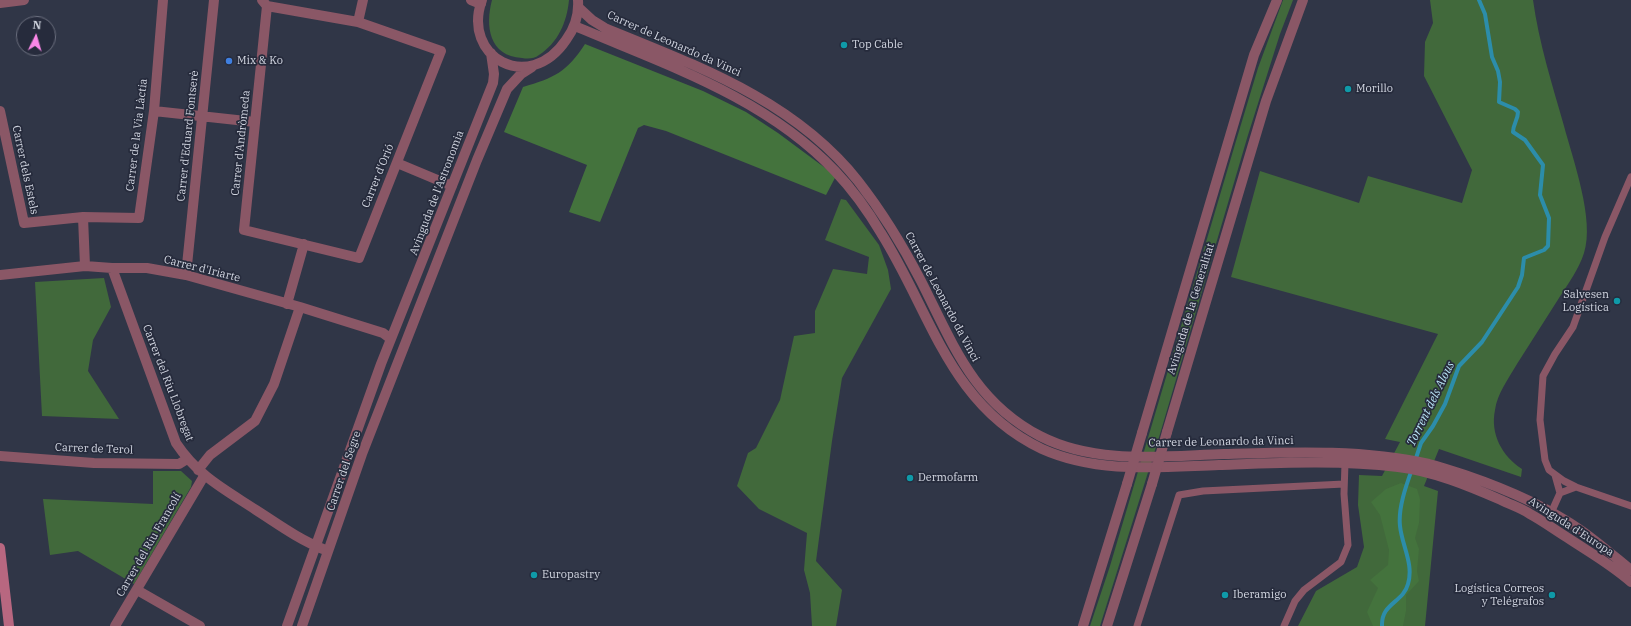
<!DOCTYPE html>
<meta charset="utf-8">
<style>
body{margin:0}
#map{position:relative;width:1631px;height:626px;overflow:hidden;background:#303647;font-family:"IBM Plex Serif",serif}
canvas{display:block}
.north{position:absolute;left:16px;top:16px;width:40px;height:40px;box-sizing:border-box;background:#262b3c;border:1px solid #6b6f7e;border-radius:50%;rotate:5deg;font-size:11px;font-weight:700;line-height:16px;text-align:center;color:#d2d6e1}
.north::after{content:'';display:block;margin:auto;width:14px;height:18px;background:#fa87e7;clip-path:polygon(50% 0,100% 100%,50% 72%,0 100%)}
</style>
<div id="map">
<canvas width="1631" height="626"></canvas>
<div class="north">N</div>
</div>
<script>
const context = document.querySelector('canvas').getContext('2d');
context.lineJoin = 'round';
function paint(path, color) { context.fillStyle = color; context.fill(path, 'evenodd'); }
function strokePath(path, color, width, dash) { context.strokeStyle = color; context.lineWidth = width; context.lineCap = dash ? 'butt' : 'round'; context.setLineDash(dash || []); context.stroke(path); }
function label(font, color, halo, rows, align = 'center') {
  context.font = font + ' "IBM Plex Serif",serif'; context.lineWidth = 3.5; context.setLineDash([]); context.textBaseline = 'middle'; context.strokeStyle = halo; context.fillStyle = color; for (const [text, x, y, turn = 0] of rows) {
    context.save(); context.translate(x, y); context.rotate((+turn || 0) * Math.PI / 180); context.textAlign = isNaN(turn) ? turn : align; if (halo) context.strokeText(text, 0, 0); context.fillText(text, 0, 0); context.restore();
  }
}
paint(new Path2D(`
 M 492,0 L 569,0 C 567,22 558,43 539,55 C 534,59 528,59 522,58 C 489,56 485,26 492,0 Z
 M 1283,0 L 1293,0 L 1280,34 L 1248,135 L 1160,434 L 1100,626 L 1090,626 L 1110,566 L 1236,141 L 1258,68 Z
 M 1430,0 L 1533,0 C 1539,43 1552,84 1564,126 C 1573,160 1595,220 1584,253 C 1579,269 1568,284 1559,298 C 1545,320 1531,342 1517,364 C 1509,378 1497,394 1495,410 C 1490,434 1502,456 1522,469 L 1521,477 L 1439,449 L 1424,486 L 1438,491 L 1425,626 L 1298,626 L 1316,591 L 1357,567 L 1364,547 L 1358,505 L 1359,475 L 1382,476 L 1400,442 L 1385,439 L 1438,334 L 1231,277 L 1260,171 L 1359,203 L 1368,176 L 1462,203 L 1472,170 L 1424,76 L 1425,42 L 1433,23 Z
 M 841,199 L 846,200 L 879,245 L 888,270 L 891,289 L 842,378 L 832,441 L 816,561 L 842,590 L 836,626 L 812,626 L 810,593 L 804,570 L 807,533 L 759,509 L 737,486 L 748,453 L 756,448 L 780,400 L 794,336 L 815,333 L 815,311 L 833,269 L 867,274 L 869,257 L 825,240 Z
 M 104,278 L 111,307 L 93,340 L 88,371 L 119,419 L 42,416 L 35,282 Z
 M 153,471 L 181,471 L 192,481 L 191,487 L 134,584 L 78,551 L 50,555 L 43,499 L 153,504 Z`), '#41693b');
paint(new Path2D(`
 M 585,44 L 703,91 L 746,112 L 778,133 L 836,176 L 826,195 L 666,131 L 644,125 L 638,128 L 600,222 L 569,212 L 587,165 L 504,132 L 523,87 C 554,78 567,72 585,44 Z
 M 1401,483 L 1417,489 L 1420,499 L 1419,523 L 1415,538 L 1419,549 L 1417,571 L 1419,581 L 1406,595 L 1406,611 L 1403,626 L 1373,626 L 1367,612 L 1378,588 L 1370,580 L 1388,565 L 1389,550 L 1380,515 L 1371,502 L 1386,489 Z`), '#44733d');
strokePath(new Path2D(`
 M 1415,461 L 1421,443 L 1433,426 L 1445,404 L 1459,366 L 1482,342 L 1518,287 L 1522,275 L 1524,258 L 1544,250 L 1548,246 L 1549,218 L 1540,195 L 1543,165 L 1525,140 L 1513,132 C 1513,124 1518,120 1518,112 L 1515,109 L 1499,102 L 1500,82 L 1498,71 L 1492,57 L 1485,14 L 1479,0
 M 1382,626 C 1381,603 1403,603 1408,584 C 1414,564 1402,546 1400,526 C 1398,508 1406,486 1412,469`), '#2c8daa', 4);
strokePath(new Path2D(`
 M 1631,177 L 1605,237 L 1573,327 L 1555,354 L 1543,376 L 1540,420 L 1545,460 L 1549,470 L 1564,481 L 1576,487 L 1631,506
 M 1555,475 L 1560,493
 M 1551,513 L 1560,493 L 1576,487
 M 1137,626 L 1179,495 L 1203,491 L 1344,484
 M 1284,626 L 1295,601 L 1304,590 L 1341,562 L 1348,545 L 1344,494 L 1345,463`), '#8a5766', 7);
strokePath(new Path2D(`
 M 262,0 L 267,6 L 244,230 L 359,258 L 441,51 L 358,22 L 267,6
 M 471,0 L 481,4
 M 482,0 C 461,57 529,95 566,40 C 575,28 579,15 578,0
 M 0,3 L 24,0
 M 579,8 L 592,20 L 605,28 C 697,66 794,100 858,181 C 883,213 903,246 921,281 C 953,344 973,401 1040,436 C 1096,465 1163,456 1224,454 C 1292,452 1362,449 1429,464 C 1441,467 1453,471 1465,475 C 1506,489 1546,506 1582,531 C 1599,543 1615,557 1631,570
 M 358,22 L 363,0
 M 575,26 C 666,65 765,97 835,171 C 853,190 868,211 881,233 C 931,312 949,405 1042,449 C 1098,474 1159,467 1219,465 C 1278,463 1339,460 1398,467 C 1433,471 1469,486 1501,500 C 1511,505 1521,508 1530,514 C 1543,521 1555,530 1568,538 C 1589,552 1612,565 1631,582
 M 0,111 L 24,223 L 83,217 L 139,218 L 154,111 L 163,0
 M 154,111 L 255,122
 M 397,163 L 452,186
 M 83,217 L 85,266
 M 112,268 L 176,443 C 198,476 224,489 256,510 C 278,524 298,539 323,549
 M 0,275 L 85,266 L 112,268 L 147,268 L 186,275 L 300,307 L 383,333 L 391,339
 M 186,275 L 214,0
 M 287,304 L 304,244
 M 0,456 L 94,463 L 179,464 L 187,459
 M 198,470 L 210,455 L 255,421 L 274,384 L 300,307
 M 137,590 L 200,626
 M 115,626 L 204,476
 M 287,626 L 381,364 L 493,83 L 494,74 L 491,53
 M 302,626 L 362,454 L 477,160 L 507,89 L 521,74 L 532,67`), '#8a5766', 10);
strokePath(new Path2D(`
 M 1167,432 L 1266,101 L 1303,0
 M 1142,433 L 1254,55 L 1277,0
 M 1083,626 L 1127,484
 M 1107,626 L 1152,484`), '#8a5766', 10);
strokePath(new Path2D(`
 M 0,548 L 9,626`), '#b86780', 10);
strokePath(new Path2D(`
 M 1127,484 L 1142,433
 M 1152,484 L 1167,432`), '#8a5766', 10);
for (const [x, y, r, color] of [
 [844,45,4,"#0f9aa8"],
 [229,61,4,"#3f7fe0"],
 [1348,89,4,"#0f9aa8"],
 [1617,301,4,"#0f9aa8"],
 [910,478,4,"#0f9aa8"],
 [534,575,4,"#0f9aa8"],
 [1225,595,4,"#0f9aa8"],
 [1552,595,4,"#0f9aa8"]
]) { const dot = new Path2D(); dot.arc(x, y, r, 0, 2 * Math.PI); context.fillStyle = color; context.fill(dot); strokePath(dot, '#262b3c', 1.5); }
label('11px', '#d2d6e1', '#262b3c', [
 ["Carrer de Leonardo da Vinci",674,44,24],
 ["Carrer de la Via Làctia",137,135,-83],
 ["Carrer d'Eduard Fontserè",188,136,-84],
 ["Carrer d'Andròmeda",241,143,-84],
 ["Carrer dels Estels",25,170,78],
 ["Carrer d'Orió",378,176,-68],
 ["Avinguda de l'Astronomia",437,193,-69],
 ["Carrer d'Iriarte",202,269,14],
 ["Carrer de Leonardo da Vinci",942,297,62],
 ["Avinguda de la Generalitat",1191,309,-73],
 ["Carrer del Riu Llobregat",168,383,69],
 ["Carrer de Leonardo da Vinci",1221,442,-1],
 ["Carrer de Terol",94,449,2],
 ["Carrer del Segre",344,471,-71],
 ["Avinguda d'Europa",1571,527,33],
 ["Carrer del Riu Francolí",149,545,-60]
]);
label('11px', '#d2d6e1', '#262b3c', [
 ["Top Cable",852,45],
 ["Mix & Ko",237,61],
 ["Morillo",1356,89],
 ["Salvesen",1609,295,"right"],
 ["Logística",1609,308,"right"],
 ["Dermofarm",918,478],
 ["Europastry",542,575],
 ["Logística Correos",1544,589,"right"],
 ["y Telégrafos",1544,602,"right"],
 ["Iberamigo",1233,595]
], 'left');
label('italic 12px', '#b9e5f6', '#262b3c', [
 ["Torrent dels Alous",1431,404,-64]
]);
</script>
